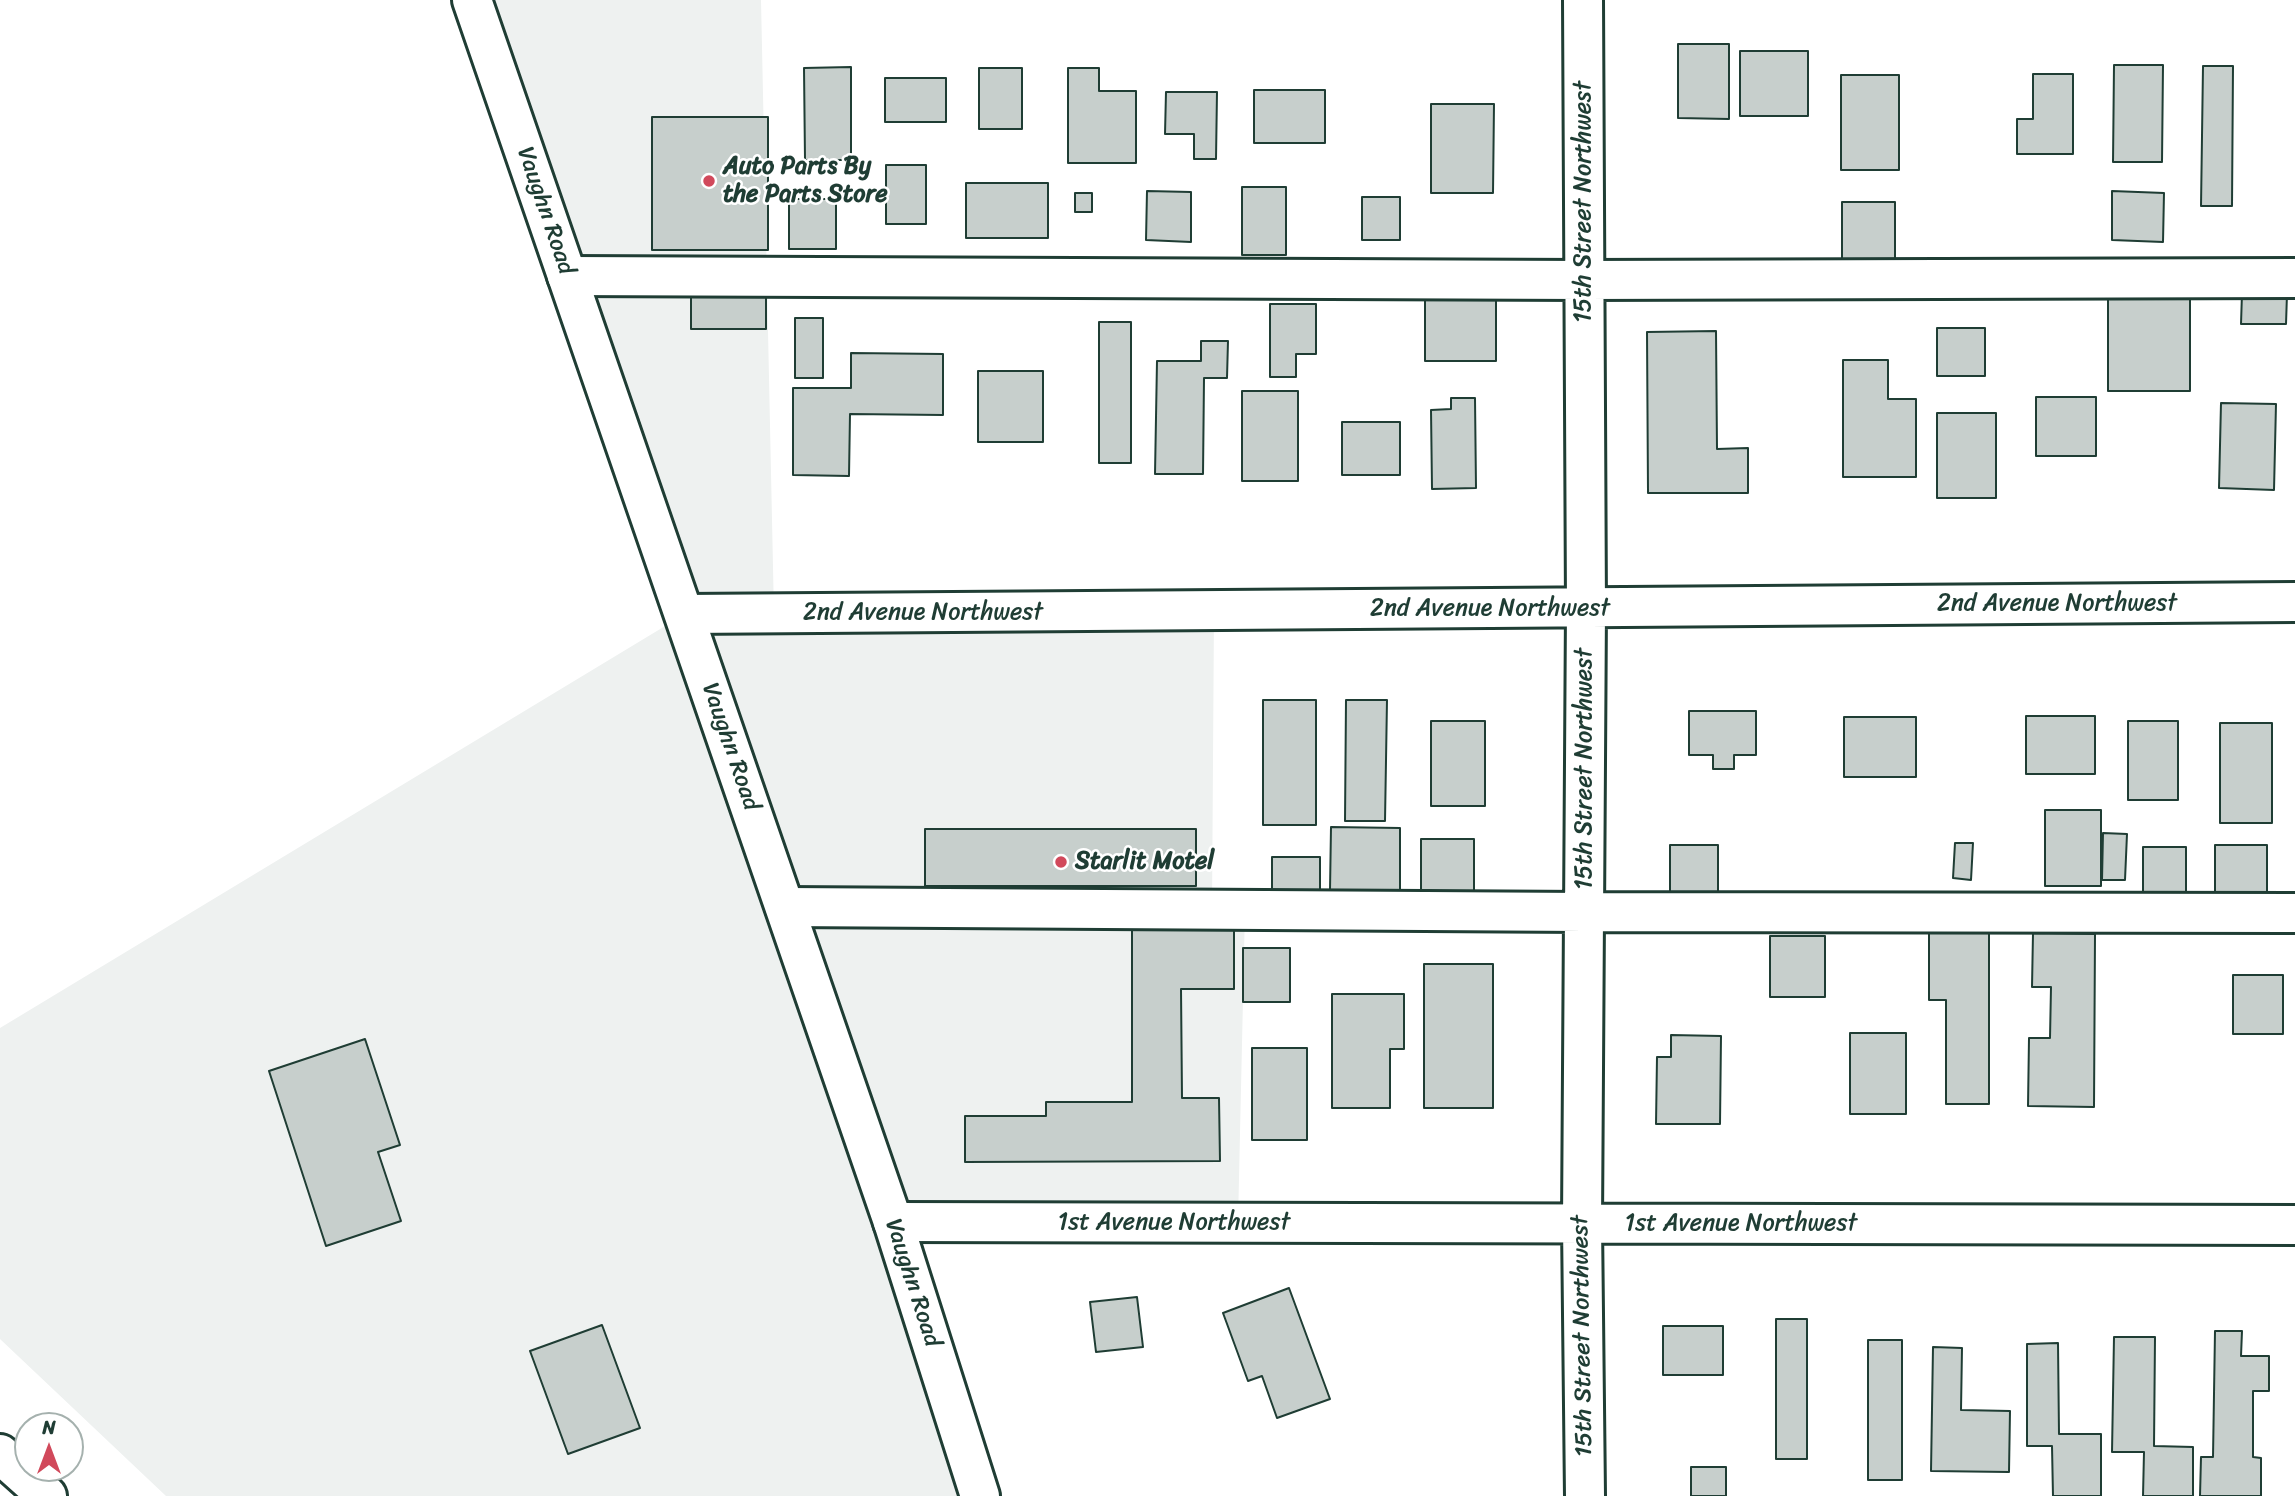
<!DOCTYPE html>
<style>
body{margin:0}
#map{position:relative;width:2295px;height:1496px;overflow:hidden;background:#fff;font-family:Sriracha,sans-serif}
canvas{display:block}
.north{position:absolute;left:14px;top:1412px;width:70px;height:70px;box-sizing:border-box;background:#fff;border:2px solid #a5b1ae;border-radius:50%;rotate:0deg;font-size:19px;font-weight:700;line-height:28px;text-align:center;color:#1f3d34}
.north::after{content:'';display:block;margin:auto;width:24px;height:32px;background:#d1495b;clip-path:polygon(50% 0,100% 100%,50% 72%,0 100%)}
</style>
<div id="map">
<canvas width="2295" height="1496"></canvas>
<div class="north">N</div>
</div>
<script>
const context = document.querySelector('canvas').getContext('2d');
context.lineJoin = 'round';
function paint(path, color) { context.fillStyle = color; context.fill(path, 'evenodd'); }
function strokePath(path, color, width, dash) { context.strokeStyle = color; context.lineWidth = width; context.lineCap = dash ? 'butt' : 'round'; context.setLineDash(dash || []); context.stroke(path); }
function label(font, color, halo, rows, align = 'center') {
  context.font = font + ' Sriracha,sans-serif'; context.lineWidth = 5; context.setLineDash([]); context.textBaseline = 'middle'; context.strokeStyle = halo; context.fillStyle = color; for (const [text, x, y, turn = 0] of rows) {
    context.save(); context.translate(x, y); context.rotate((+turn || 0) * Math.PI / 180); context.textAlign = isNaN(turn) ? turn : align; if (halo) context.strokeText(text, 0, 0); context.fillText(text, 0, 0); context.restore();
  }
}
paint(new Path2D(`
 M 472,0 L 761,0 L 774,614 L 1214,611 L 1212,909 L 1245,909 L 1238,1223 L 893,1222 L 993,1496 L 166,1496 L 0,1339 L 0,1028 L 685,614 Z`), '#eef1f0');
const building = new Path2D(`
 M 1678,44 L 1729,44 L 1729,119 L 1678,118 Z
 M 1740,51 L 1808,51 L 1808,116 L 1740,116 Z
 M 2114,65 L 2163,65 L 2162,162 L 2113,162 Z
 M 2203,66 L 2233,66 L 2232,206 L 2201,206 Z
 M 851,67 L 851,160 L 805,160 L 804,68 Z
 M 979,68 L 1022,68 L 1022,129 L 979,129 Z
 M 1068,68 L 1099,68 L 1099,91 L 1136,91 L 1136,163 L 1068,163 Z
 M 2033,74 L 2073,74 L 2073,154 L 2017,154 L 2017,119 L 2033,119 Z
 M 1841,75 L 1899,75 L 1899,170 L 1841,170 Z
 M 885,78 L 946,78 L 946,122 L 885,122 Z
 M 1254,90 L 1325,90 L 1325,143 L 1254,143 Z
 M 1166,92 L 1217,92 L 1216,159 L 1194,159 L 1194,134 L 1165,134 Z
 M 1431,104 L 1494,104 L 1493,193 L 1431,193 Z
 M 652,117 L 768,117 L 768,250 L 652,250 Z
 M 886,165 L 926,165 L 926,224 L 886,224 Z
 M 966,183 L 1048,183 L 1048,238 L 966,238 Z
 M 1242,187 L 1286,187 L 1286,255 L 1242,255 Z
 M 1147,191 L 1191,192 L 1191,242 L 1146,240 Z
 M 2112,191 L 2164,193 L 2163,242 L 2112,240 Z
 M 1075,193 L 1092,193 L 1092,212 L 1075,212 Z
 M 1362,197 L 1400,197 L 1400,240 L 1362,240 Z
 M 789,199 L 836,199 L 836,249 L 789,249 Z
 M 1842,202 L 1895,202 L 1895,261 L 1842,261 Z
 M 691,291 L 766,291 L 766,329 L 691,329 Z
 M 2242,293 L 2287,294 L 2286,324 L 2241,324 Z
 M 1425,299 L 1496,299 L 1496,361 L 1425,361 Z
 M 2108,299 L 2190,299 L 2190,391 L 2108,391 Z
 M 1270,304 L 1316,304 L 1316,354 L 1296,354 L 1296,377 L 1270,377 Z
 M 795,318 L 823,318 L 823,378 L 795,378 Z
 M 1099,322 L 1131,322 L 1131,463 L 1099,463 Z
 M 1937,328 L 1985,328 L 1985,376 L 1937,376 Z
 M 1716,331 L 1717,449 L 1748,448 L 1748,493 L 1648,493 L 1647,332 Z
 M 1201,341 L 1228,341 L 1227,378 L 1204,378 L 1203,474 L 1155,474 L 1157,361 L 1201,361 Z
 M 851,353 L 943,354 L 943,415 L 850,414 L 849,476 L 793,475 L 793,388 L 851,388 Z
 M 1843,360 L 1888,360 L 1888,399 L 1916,399 L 1916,477 L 1843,477 Z
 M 978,371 L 1043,371 L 1043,442 L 978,442 Z
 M 1242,391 L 1298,391 L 1298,481 L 1242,481 Z
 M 2036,397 L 2096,397 L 2096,456 L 2036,456 Z
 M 1451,398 L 1475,398 L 1476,488 L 1432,489 L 1431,410 L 1451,409 Z
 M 2221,403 L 2276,404 L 2274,490 L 2219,488 Z
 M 1937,413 L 1996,413 L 1996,498 L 1937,498 Z
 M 1342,422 L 1400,422 L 1400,475 L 1342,475 Z
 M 1263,700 L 1316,700 L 1316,825 L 1263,825 Z
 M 1346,700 L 1387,700 L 1385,821 L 1345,821 Z
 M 1689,711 L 1756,711 L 1756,755 L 1734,755 L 1734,769 L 1713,769 L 1713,755 L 1689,755 Z
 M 2026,716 L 2095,716 L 2095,774 L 2026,774 Z
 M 1844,717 L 1916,717 L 1916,777 L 1844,777 Z
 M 1431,721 L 1485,721 L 1485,806 L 1431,806 Z
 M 2128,721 L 2178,721 L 2178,800 L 2128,800 Z
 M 2220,723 L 2272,723 L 2272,823 L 2220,823 Z
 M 2045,810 L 2101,810 L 2101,886 L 2045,886 Z
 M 1331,827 L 1400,828 L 1400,890 L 1330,890 Z
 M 925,829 L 1196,829 L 1196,886 L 925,886 Z
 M 2103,833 L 2127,834 L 2125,880 L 2102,880 Z
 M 1421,839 L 1474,839 L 1474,893 L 1421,893 Z
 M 1955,843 L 1973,843 L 1971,880 L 1953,878 Z
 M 1670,845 L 1718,845 L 1718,894 L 1670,894 Z
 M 2215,845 L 2267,845 L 2267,897 L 2215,897 Z
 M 2143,847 L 2186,847 L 2186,893 L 2143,893 Z
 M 1272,857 L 1320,857 L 1320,893 L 1272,893 Z
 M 1132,929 L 1234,929 L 1234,989 L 1181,989 L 1182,1098 L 1219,1098 L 1220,1161 L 965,1162 L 965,1116 L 1046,1116 L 1046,1102 L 1132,1102 Z
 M 1929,932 L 1989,932 L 1989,1104 L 1946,1104 L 1946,1000 L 1929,1000 Z
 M 2033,933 L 2095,934 L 2094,1107 L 2028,1106 L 2029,1038 L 2050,1038 L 2051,987 L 2032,987 Z
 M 1770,936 L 1825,936 L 1825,997 L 1770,997 Z
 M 1243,948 L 1290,948 L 1290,1002 L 1243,1002 Z
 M 1424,964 L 1493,964 L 1493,1108 L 1424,1108 Z
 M 2233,975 L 2283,975 L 2283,1034 L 2233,1034 Z
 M 1332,994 L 1404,994 L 1404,1049 L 1390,1049 L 1390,1108 L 1332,1108 Z
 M 1850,1033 L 1906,1033 L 1906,1114 L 1850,1114 Z
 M 1671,1035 L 1721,1036 L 1720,1124 L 1656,1124 L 1657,1057 L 1671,1057 Z
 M 365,1039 L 400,1145 L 378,1152 L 401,1221 L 326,1246 L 269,1071 Z
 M 1252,1048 L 1307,1048 L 1307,1140 L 1252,1140 Z
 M 1289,1288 L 1330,1399 L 1277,1418 L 1262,1376 L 1248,1381 L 1223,1313 Z
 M 1137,1297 L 1143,1347 L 1096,1352 L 1090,1302 Z
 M 1776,1319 L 1807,1319 L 1807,1459 L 1776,1459 Z
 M 602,1325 L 640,1428 L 568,1454 L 530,1351 Z
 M 1663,1326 L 1723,1326 L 1723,1375 L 1663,1375 Z
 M 2215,1331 L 2242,1331 L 2241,1356 L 2269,1356 L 2269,1391 L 2253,1391 L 2253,1457 L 2261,1458 L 2261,1496 L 2200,1496 L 2201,1457 L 2213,1457 Z
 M 2114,1337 L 2155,1337 L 2154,1446 L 2193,1447 L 2193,1496 L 2143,1496 L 2144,1452 L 2112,1452 Z
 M 1868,1340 L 1902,1340 L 1902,1480 L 1868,1480 Z
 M 2058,1343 L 2059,1434 L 2101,1434 L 2101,1496 L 2053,1496 L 2052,1446 L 2027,1446 L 2027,1344 Z
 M 1933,1347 L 1962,1348 L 1961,1410 L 2010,1411 L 2009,1472 L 1931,1471 Z
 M 1691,1467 L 1726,1467 L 1726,1496 L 1691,1496 Z`);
paint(building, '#c7cfcc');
strokePath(building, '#1f3d34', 2);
const minor = new Path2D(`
 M 1583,0 L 1586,608 L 1582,1223 L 1585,1496
 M 567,276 L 1584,280 L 2295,278
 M 685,614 L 2295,602
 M 785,907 L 1584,912 L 2295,913
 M 893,1222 L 2295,1225
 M 0,1454 L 47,1496`);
const major = new Path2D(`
 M 472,0 L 893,1222 L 980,1496`);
strokePath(minor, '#1f3d34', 44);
strokePath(major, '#1f3d34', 44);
strokePath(minor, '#fff', 38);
strokePath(major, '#fff', 38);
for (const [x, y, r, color] of [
 [709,181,7,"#d1495b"],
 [1061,862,7,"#d1495b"]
]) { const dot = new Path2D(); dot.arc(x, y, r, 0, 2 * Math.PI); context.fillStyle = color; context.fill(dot); strokePath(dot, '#fff', 2.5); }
label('bold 24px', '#1f3d34', '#fff', [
 ["Auto Parts By",723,167],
 ["the Parts Store",723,195],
 ["Starlit Motel",1075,862]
], 'left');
label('24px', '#1f3d34', '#fff', [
 ["15th Street Northwest",1584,202,-90],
 ["Vaughn Road",545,211,71],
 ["2nd Avenue Northwest",2057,604],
 ["2nd Avenue Northwest",1490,609],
 ["2nd Avenue Northwest",923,613],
 ["Vaughn Road",730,747,71],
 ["15th Street Northwest",1585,769,-90],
 ["1st Avenue Northwest",1174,1223],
 ["1st Avenue Northwest",1741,1224],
 ["Vaughn Road",912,1283,72],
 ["15th Street Northwest",1583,1336,-91]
]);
</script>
